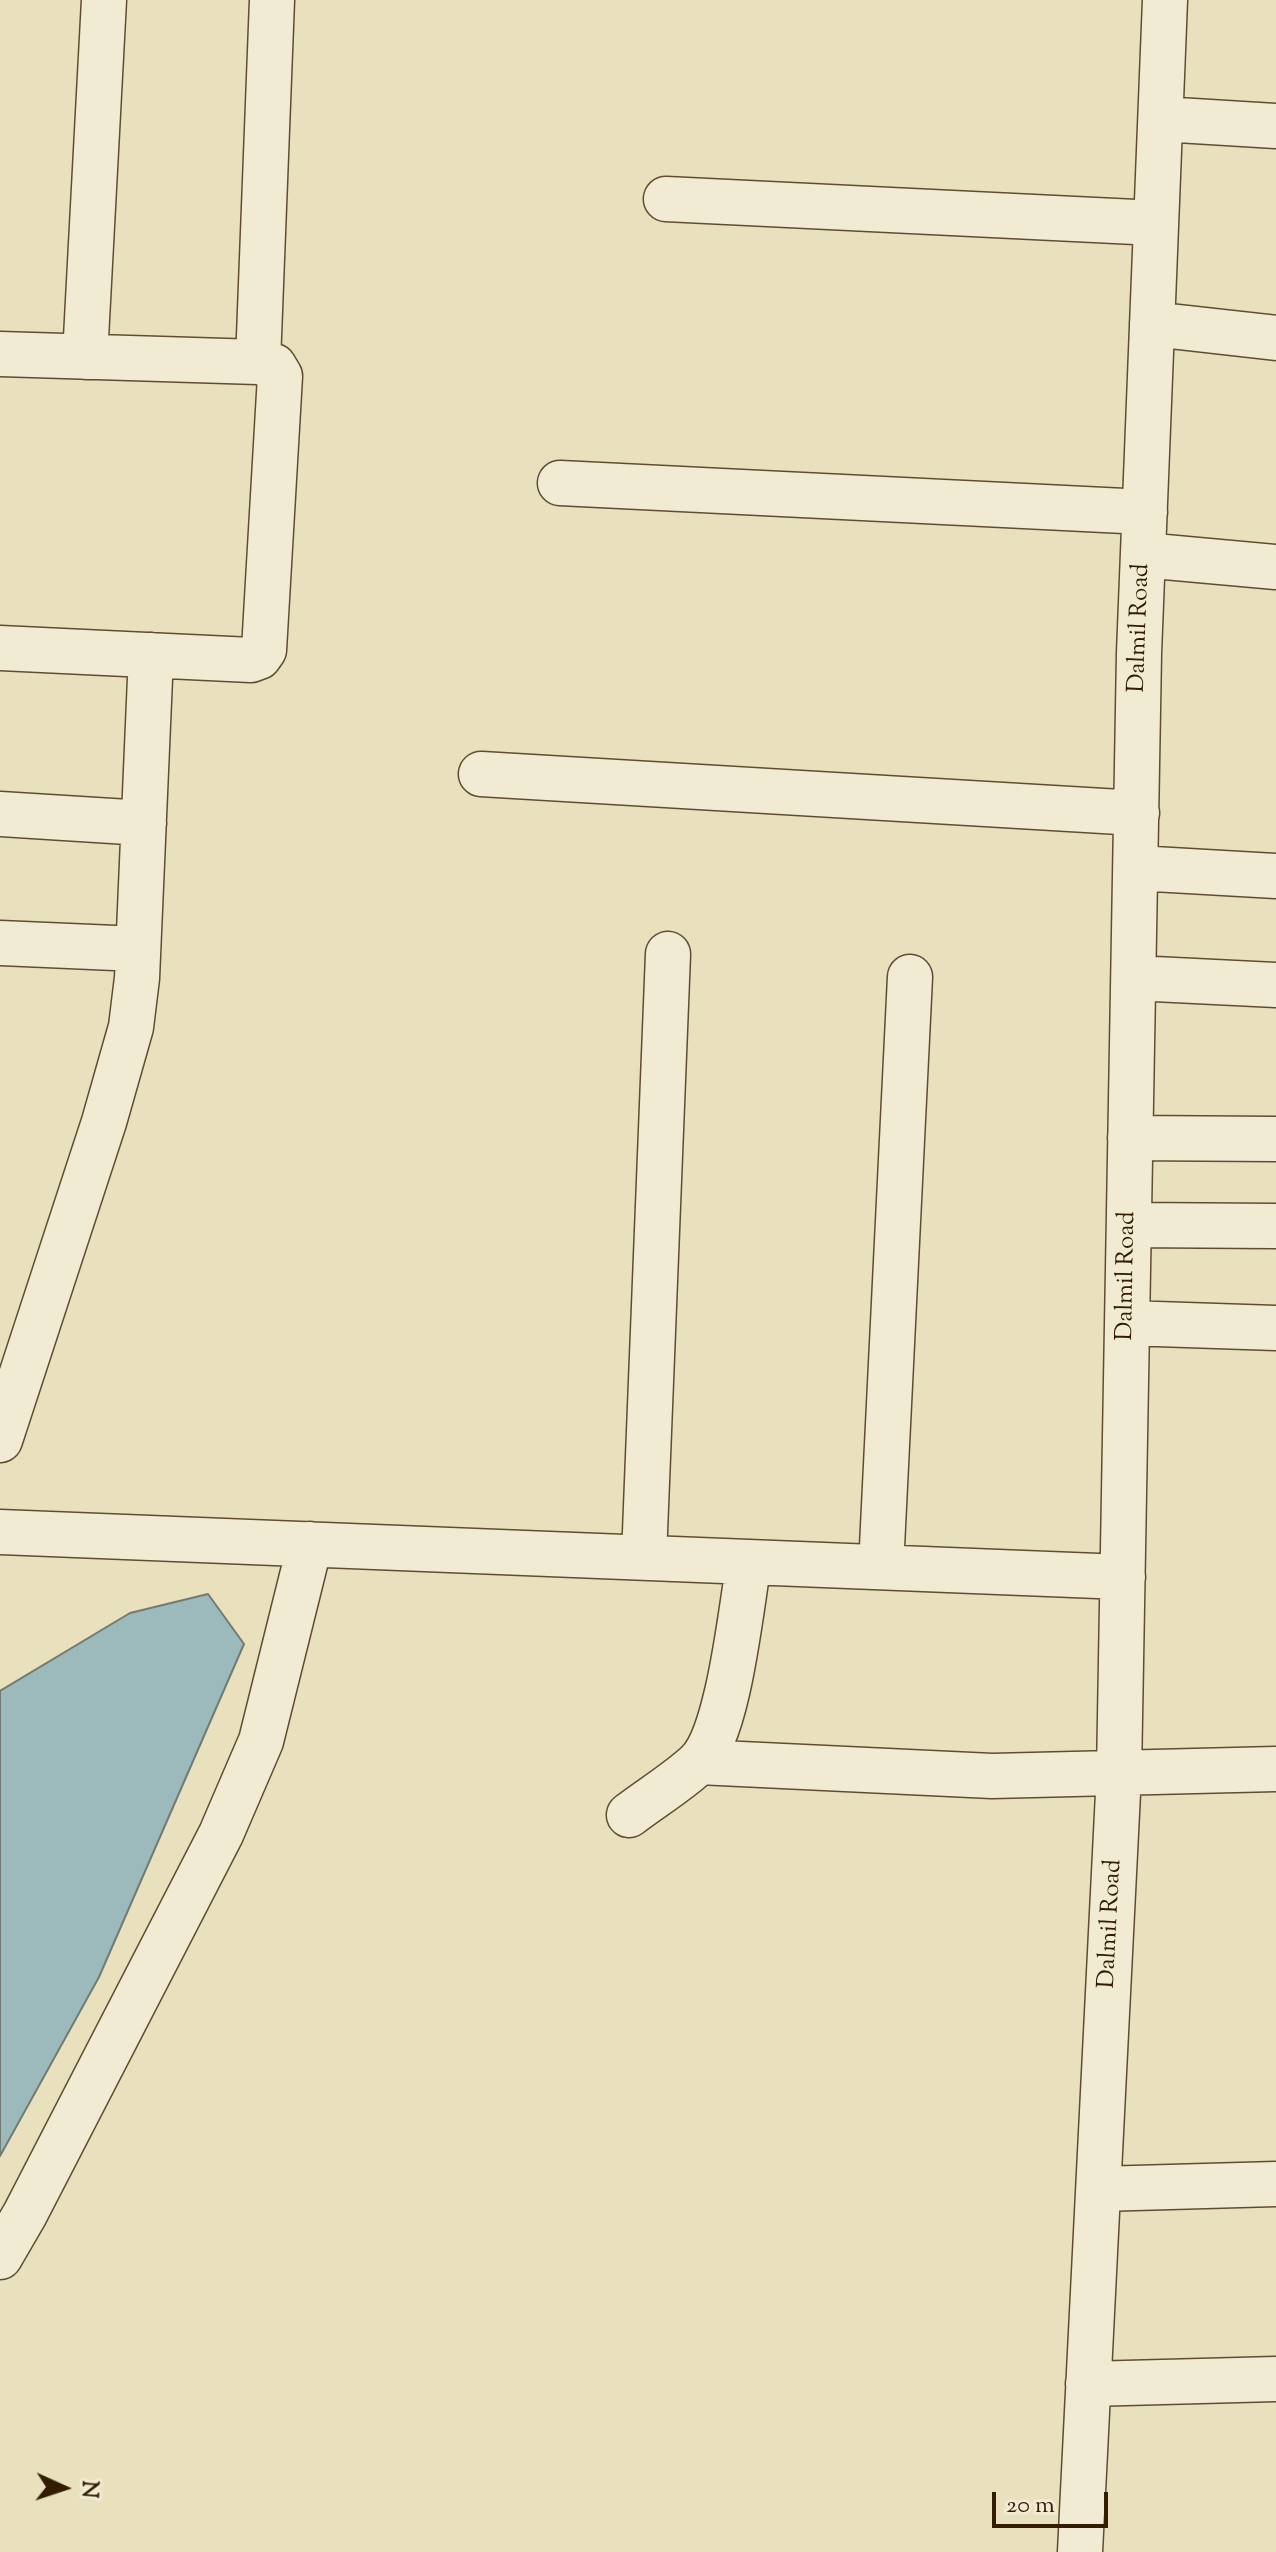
<!DOCTYPE html>
<style>
body{margin:0}
#map{position:relative;width:1276px;height:2552px;overflow:hidden;background:#e9e0bd;font-family:"Sorts Mill Goudy",serif}
canvas{display:block}
.north{position:absolute;left:24px;top:2448px;width:80px;height:80px;-webkit-text-stroke:6px #f1ebd4;paint-order:stroke;rotate:93deg;font-size:22px;font-weight:700;line-height:32px;text-align:center;color:#321c02}
.north::after{content:'';display:block;margin:auto;width:28px;height:36px;background:#321c02;clip-path:polygon(50% 0,100% 100%,50% 72%,0 100%)}
.scale{position:absolute;left:992px;top:2492px;width:116px;height:36px;box-sizing:border-box;border:4px solid #321c02;border-top:0;padding-left:10px;font-size:24px;line-height:28px;white-space:nowrap;color:#321c02;-webkit-text-stroke:6px #f1ebd4;paint-order:stroke}
</style>
<div id="map">
<canvas width="1276" height="2552"></canvas>
<div class="north">N</div>
<div class="scale">20 m</div>
</div>
<script>
const context = document.querySelector('canvas').getContext('2d');
context.lineJoin = 'round';
function paint(path, color) { context.fillStyle = color; context.fill(path, 'evenodd'); }
function strokePath(path, color, width, dash) { context.strokeStyle = color; context.lineWidth = width; context.lineCap = dash ? 'butt' : 'round'; context.setLineDash(dash || []); context.stroke(path); }
function label(font, color, halo, rows, align = 'center') {
  context.font = font + ' "Sorts Mill Goudy",serif'; context.lineWidth = 6; context.setLineDash([]); context.textBaseline = 'middle'; context.strokeStyle = halo; context.fillStyle = color; for (const [text, x, y, turn = 0] of rows) {
    context.save(); context.translate(x, y); context.rotate((+turn || 0) * Math.PI / 180); context.textAlign = isNaN(turn) ? turn : align; if (halo) context.strokeText(text, 0, 0); context.fillText(text, 0, 0); context.restore();
  }
}
const water = new Path2D(`
 M 208,1594 L 244,1644 L 99,1977 L 0,2156 L 0,1691 L 130,1613 Z`);
paint(water, '#9cbabc');
strokePath(water, '#727b72', 2);
const minor = new Path2D(`
 M 1161,119 L 1276,126
 M 666,199 L 1156,223
 M 1152,324 L 1276,338
 M 0,354 L 258,362 L 274,366 L 280,376 L 264,650 L 259,657 L 251,660 L 0,648
 M 85,357 L 104,0
 M 258,362 L 272,0
 M 560,483 L 1145,512
 M 1143,555 L 1276,567
 M 481,774 L 1137,813
 M 0,814 L 144,823
 M 1136,868 L 1276,876
 M 0,943 L 138,949
 M 1134,978 L 1276,985
 M 1130,1138 L 1276,1139
 M 1129,1225 L 1276,1226
 M 1127,1323 L 1276,1328
 M 0,1440 L 104,1122 L 131,1027 L 137,978 L 151,655
 M 0,1532 L 1123,1577
 M 644,1557 L 668,954
 M 881,1567 L 910,977
 M 699,1762 L 992,1776 L 1276,1769
 M 629,1815 C 651,1798 678,1782 698,1763 C 729,1733 741,1607 749,1562
 M 1099,2189 L 1276,2184
 M 0,2257 L 25,2214 L 221,1834 L 261,1741 L 310,1544
 M 1088,2384 L 1276,2379
 M 1080,2552 L 1119,1773 L 1139,653 L 1165,0`);
strokePath(minor, '#604d31', 47);
strokePath(minor, '#f1ebd4', 44);
label('24px', '#321c02', '#f1ebd4', [
 ["Dalmil Road",1141,628,-88],
 ["Dalmil Road",1128,1276,-89],
 ["Dalmil Road",1112,1924,-87]
]);
</script>
